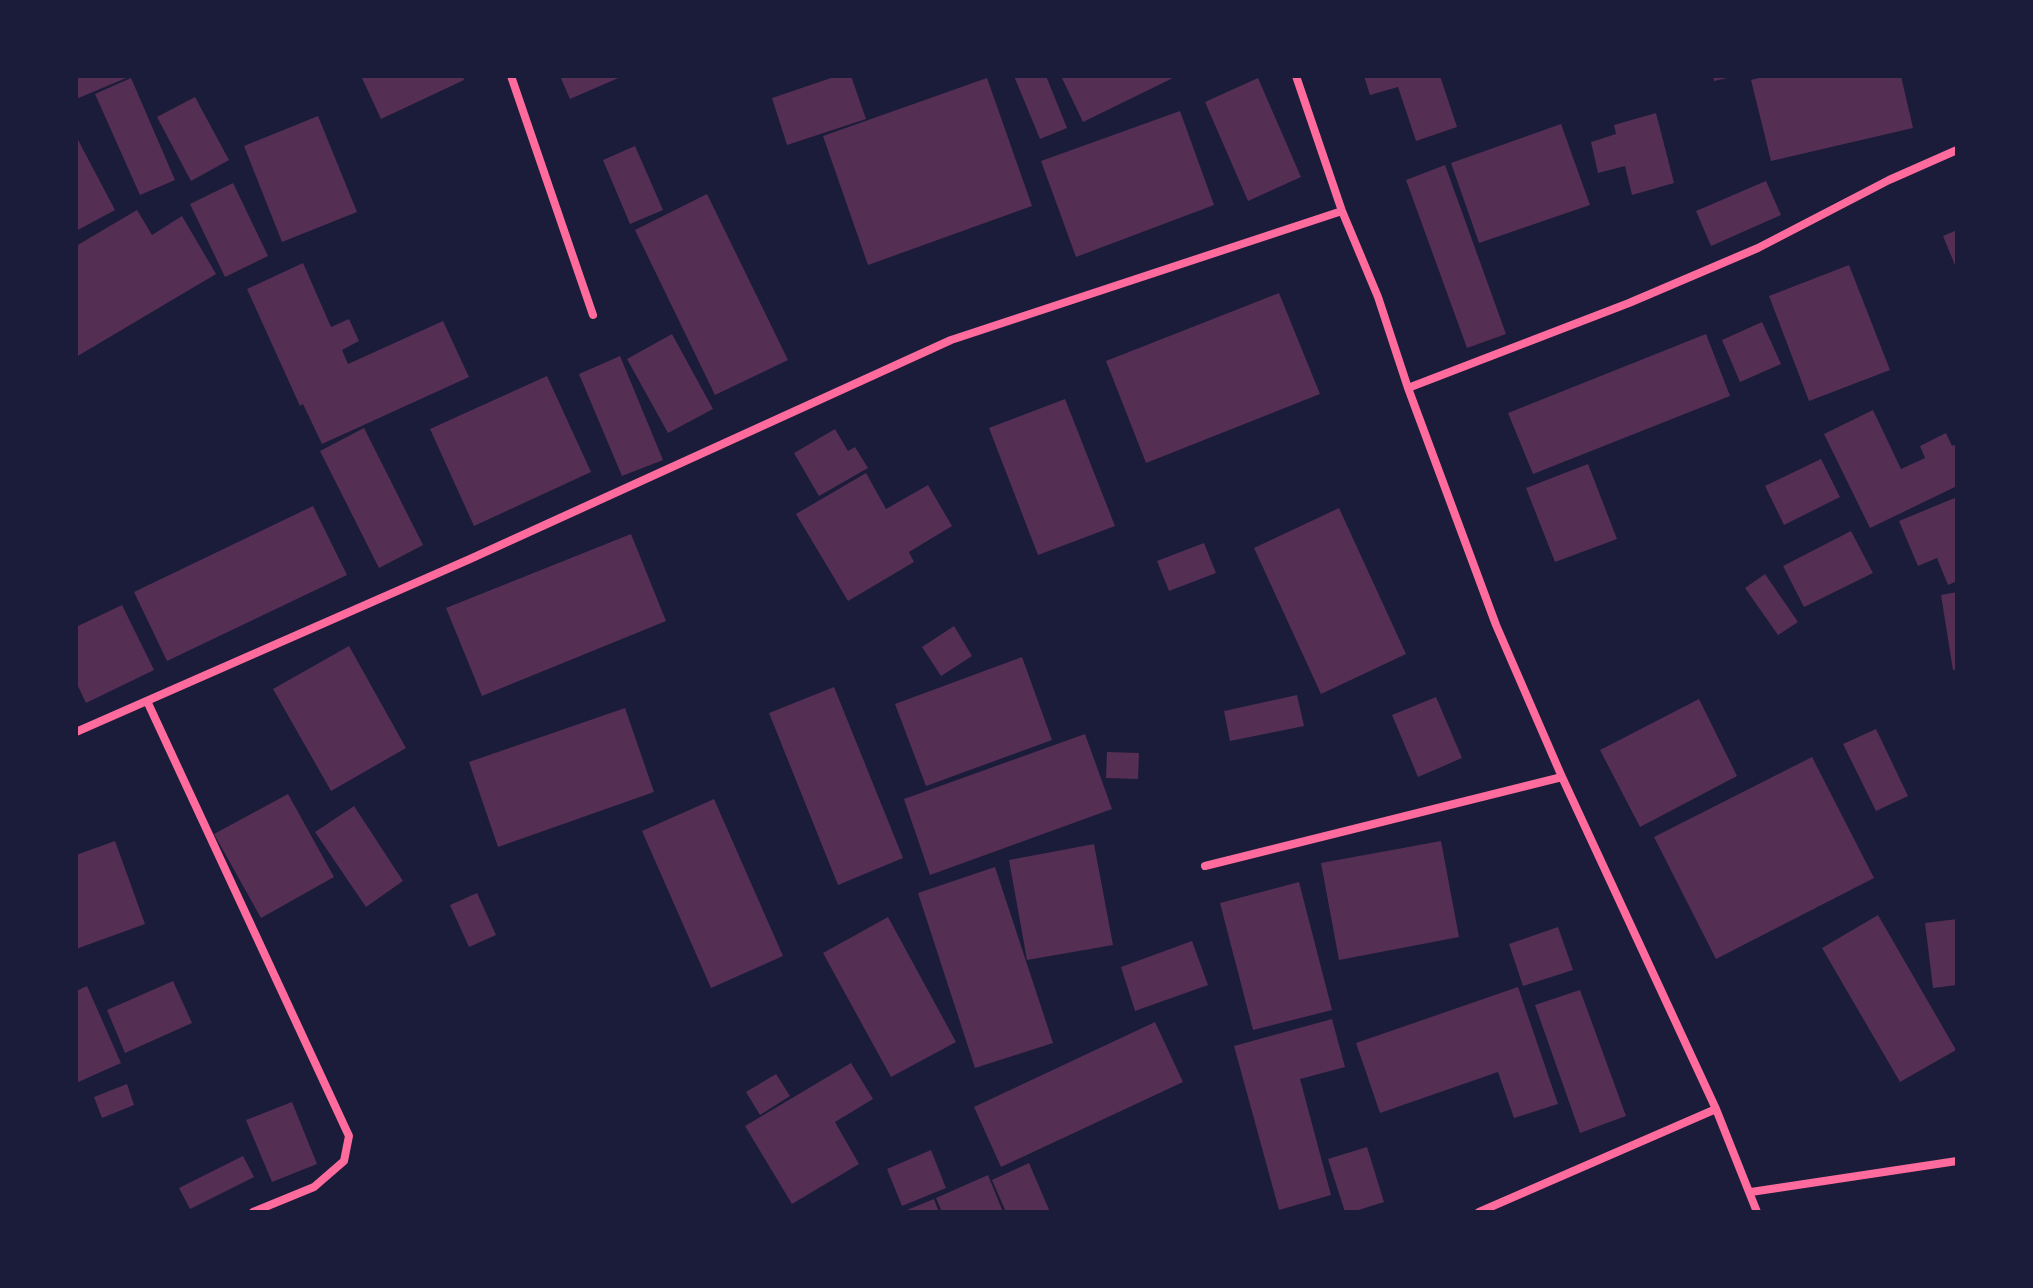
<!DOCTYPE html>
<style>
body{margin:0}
#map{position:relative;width:2033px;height:1288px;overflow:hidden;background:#1b1b3a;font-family:Manrope,sans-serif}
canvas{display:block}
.frame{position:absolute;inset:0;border:78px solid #1b1b3a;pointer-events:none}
</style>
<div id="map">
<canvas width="2033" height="1288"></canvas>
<div class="frame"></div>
</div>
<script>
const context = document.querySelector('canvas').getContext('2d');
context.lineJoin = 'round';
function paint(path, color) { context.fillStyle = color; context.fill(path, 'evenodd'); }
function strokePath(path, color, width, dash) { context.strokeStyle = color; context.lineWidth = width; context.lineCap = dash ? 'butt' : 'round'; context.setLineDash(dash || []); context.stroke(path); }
paint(new Path2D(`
 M 76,76 L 131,76 L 76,99 Z
 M 361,76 L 463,76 L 464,80 L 381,119 Z
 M 560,76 L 623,76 L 570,99 Z
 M 837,76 L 851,76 L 866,119 L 787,145 L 772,98 Z
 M 1014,76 L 1046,76 L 1067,128 L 1040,139 Z
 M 1061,76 L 1177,76 L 1083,122 Z
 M 1364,76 L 1440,76 L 1457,127 L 1416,141 L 1398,87 L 1370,95 Z
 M 1713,76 L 1732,76 L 1732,77 L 1714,81 Z
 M 1767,76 L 1901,76 L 1913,128 L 1771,161 L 1751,80 Z
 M 131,78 L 175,180 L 140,195 L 95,94 Z
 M 987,78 L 1032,206 L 868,265 L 823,136 Z
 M 1258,78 L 1301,177 L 1248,201 L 1205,102 Z
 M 195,97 L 229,160 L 191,181 L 157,117 Z
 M 1180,111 L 1214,205 L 1076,257 L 1041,161 Z
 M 1656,113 L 1674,183 L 1632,195 L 1625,166 L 1598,173 L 1591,142 L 1616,134 L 1614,125 Z
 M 318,116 L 357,212 L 282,242 L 244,146 Z
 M 1561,124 L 1590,205 L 1479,243 L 1451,163 Z
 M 76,136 L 115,210 L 76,231 Z
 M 635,146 L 663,210 L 630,224 L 603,160 Z
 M 1445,165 L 1506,334 L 1467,348 L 1406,180 Z
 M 1766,181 L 1781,215 L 1711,246 L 1696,211 Z
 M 233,183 L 268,256 L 225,277 L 190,204 Z
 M 707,194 L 788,360 L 715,395 L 635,230 Z
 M 137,210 L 152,235 L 182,216 L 216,274 L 76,357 L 76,246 Z
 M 1957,230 L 1957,270 L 1943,236 Z
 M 303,263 L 331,327 L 349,319 L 359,341 L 342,350 L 348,364 L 443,321 L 469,377 L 322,444 L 303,404 L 300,406 L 247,289 Z
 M 1849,265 L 1890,370 L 1809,401 L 1769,296 Z
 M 1279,293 L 1320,394 L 1146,463 L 1106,361 Z
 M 1762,322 L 1781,364 L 1740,382 L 1722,340 Z
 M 672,334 L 713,409 L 668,433 L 627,359 Z
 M 1706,334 L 1730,396 L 1533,474 L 1508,413 Z
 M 620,356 L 663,460 L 622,476 L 579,374 Z
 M 547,376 L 591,472 L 474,526 L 430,429 Z
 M 1065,399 L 1115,526 L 1038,555 L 989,428 Z
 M 1873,410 L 1901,469 L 1925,458 L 1920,446 L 1946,433 L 1952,446 L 1957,444 L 1957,486 L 1870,528 L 1824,434 Z
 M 364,428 L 423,545 L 379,568 L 320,451 Z
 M 835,429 L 848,451 L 855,447 L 868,468 L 819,496 L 794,453 Z
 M 1821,459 L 1840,497 L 1784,525 L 1765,486 Z
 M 1588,464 L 1617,539 L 1555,562 L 1526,488 Z
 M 866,473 L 886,509 L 928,485 L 952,526 L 909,552 L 914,562 L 848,601 L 796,514 Z
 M 1957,497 L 1957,581 L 1948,585 L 1937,558 L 1918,566 L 1899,521 Z
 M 313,506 L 347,575 L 167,661 L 134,592 Z
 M 1339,508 L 1406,654 L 1321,694 L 1254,548 Z
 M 1851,531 L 1873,573 L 1804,607 L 1783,566 Z
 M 631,534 L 666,621 L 482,696 L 446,608 Z
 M 1204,543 L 1216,573 L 1169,591 L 1157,561 Z
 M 1765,574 L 1798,622 L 1778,635 L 1745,588 Z
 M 1957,592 L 1957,670 L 1953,670 L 1941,595 Z
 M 122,605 L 154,670 L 86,703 L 76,682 L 76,627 Z
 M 954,626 L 972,656 L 941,676 L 922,647 Z
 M 349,646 L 406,748 L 331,791 L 273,689 Z
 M 1022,657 L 1052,740 L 926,786 L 895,704 Z
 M 834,687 L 903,858 L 838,885 L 769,713 Z
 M 1297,695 L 1304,726 L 1230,741 L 1224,711 Z
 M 1436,697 L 1462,758 L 1418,777 L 1392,715 Z
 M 1699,699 L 1737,776 L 1640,827 L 1600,750 Z
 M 625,708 L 654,792 L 498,847 L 469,762 Z
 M 1876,729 L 1908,796 L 1876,811 L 1843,744 Z
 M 1085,734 L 1112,809 L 930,875 L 904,799 Z
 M 1107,752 L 1139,753 L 1138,779 L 1106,778 Z
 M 1812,757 L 1874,878 L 1716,959 L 1654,837 Z
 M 288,794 L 334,877 L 261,918 L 214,834 Z
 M 714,799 L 783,956 L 711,988 L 642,831 Z
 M 354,806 L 403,881 L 366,907 L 315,832 Z
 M 115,841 L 145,924 L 76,949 L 76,855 Z
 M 1441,841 L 1459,937 L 1339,960 L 1321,863 Z
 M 1094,844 L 1113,945 L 1027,960 L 1009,860 Z
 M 995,867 L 1053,1043 L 975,1068 L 918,893 Z
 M 1299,882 L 1332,1010 L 1253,1030 L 1220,903 Z
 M 477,893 L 496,935 L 469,947 L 450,905 Z
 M 1878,915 L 1956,1050 L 1900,1082 L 1822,948 Z
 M 888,917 L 956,1042 L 891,1077 L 823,953 Z
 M 1957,919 L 1957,985 L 1933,988 L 1925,923 Z
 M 1558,927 L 1573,970 L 1523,986 L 1509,944 Z
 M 1192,941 L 1208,985 L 1135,1011 L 1121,967 Z
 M 173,981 L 192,1023 L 125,1053 L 107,1010 Z
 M 87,986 L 121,1063 L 76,1083 L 76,991 Z
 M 1518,987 L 1558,1104 L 1514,1118 L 1498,1072 L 1380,1113 L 1356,1043 Z
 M 1580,990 L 1626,1116 L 1580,1133 L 1535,1005 Z
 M 1332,1019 L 1345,1067 L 1300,1079 L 1331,1195 L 1279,1210 L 1234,1046 Z
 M 1155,1022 L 1183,1082 L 1001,1167 L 974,1107 Z
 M 851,1063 L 873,1099 L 835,1122 L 859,1164 L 792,1204 L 745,1126 Z
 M 776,1074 L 790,1096 L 760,1115 L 746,1092 Z
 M 127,1084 L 134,1105 L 102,1118 L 94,1097 Z
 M 292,1102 L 317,1164 L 272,1182 L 246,1120 Z
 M 1367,1147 L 1384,1202 L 1352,1212 L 1345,1212 L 1328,1159 Z
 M 931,1150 L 946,1188 L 902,1206 L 887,1169 Z
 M 243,1156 L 254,1177 L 190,1209 L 179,1188 Z
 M 1029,1163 L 1050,1212 L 1006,1212 L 992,1180 Z
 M 988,1175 L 1003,1212 L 942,1212 L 936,1198 Z
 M 934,1199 L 939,1212 L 902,1212 Z`), '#542f53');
strokePath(new Path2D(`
 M 511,76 L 593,315
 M 1296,76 L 1342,211 L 1378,297 L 1408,388 L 1496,625 L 1562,777 L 1716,1109 L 1757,1212
 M 1408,388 L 1629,303 L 1758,248 L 1889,180 L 1957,150
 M 147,701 L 349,1136 L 344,1161 L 314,1187 L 253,1212
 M 76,732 L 470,559 L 951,340 L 1342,211
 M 1205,866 L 1562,777
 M 1751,1192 L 1957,1161
 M 1479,1212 L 1716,1109`), '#ff6b9d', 8);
</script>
